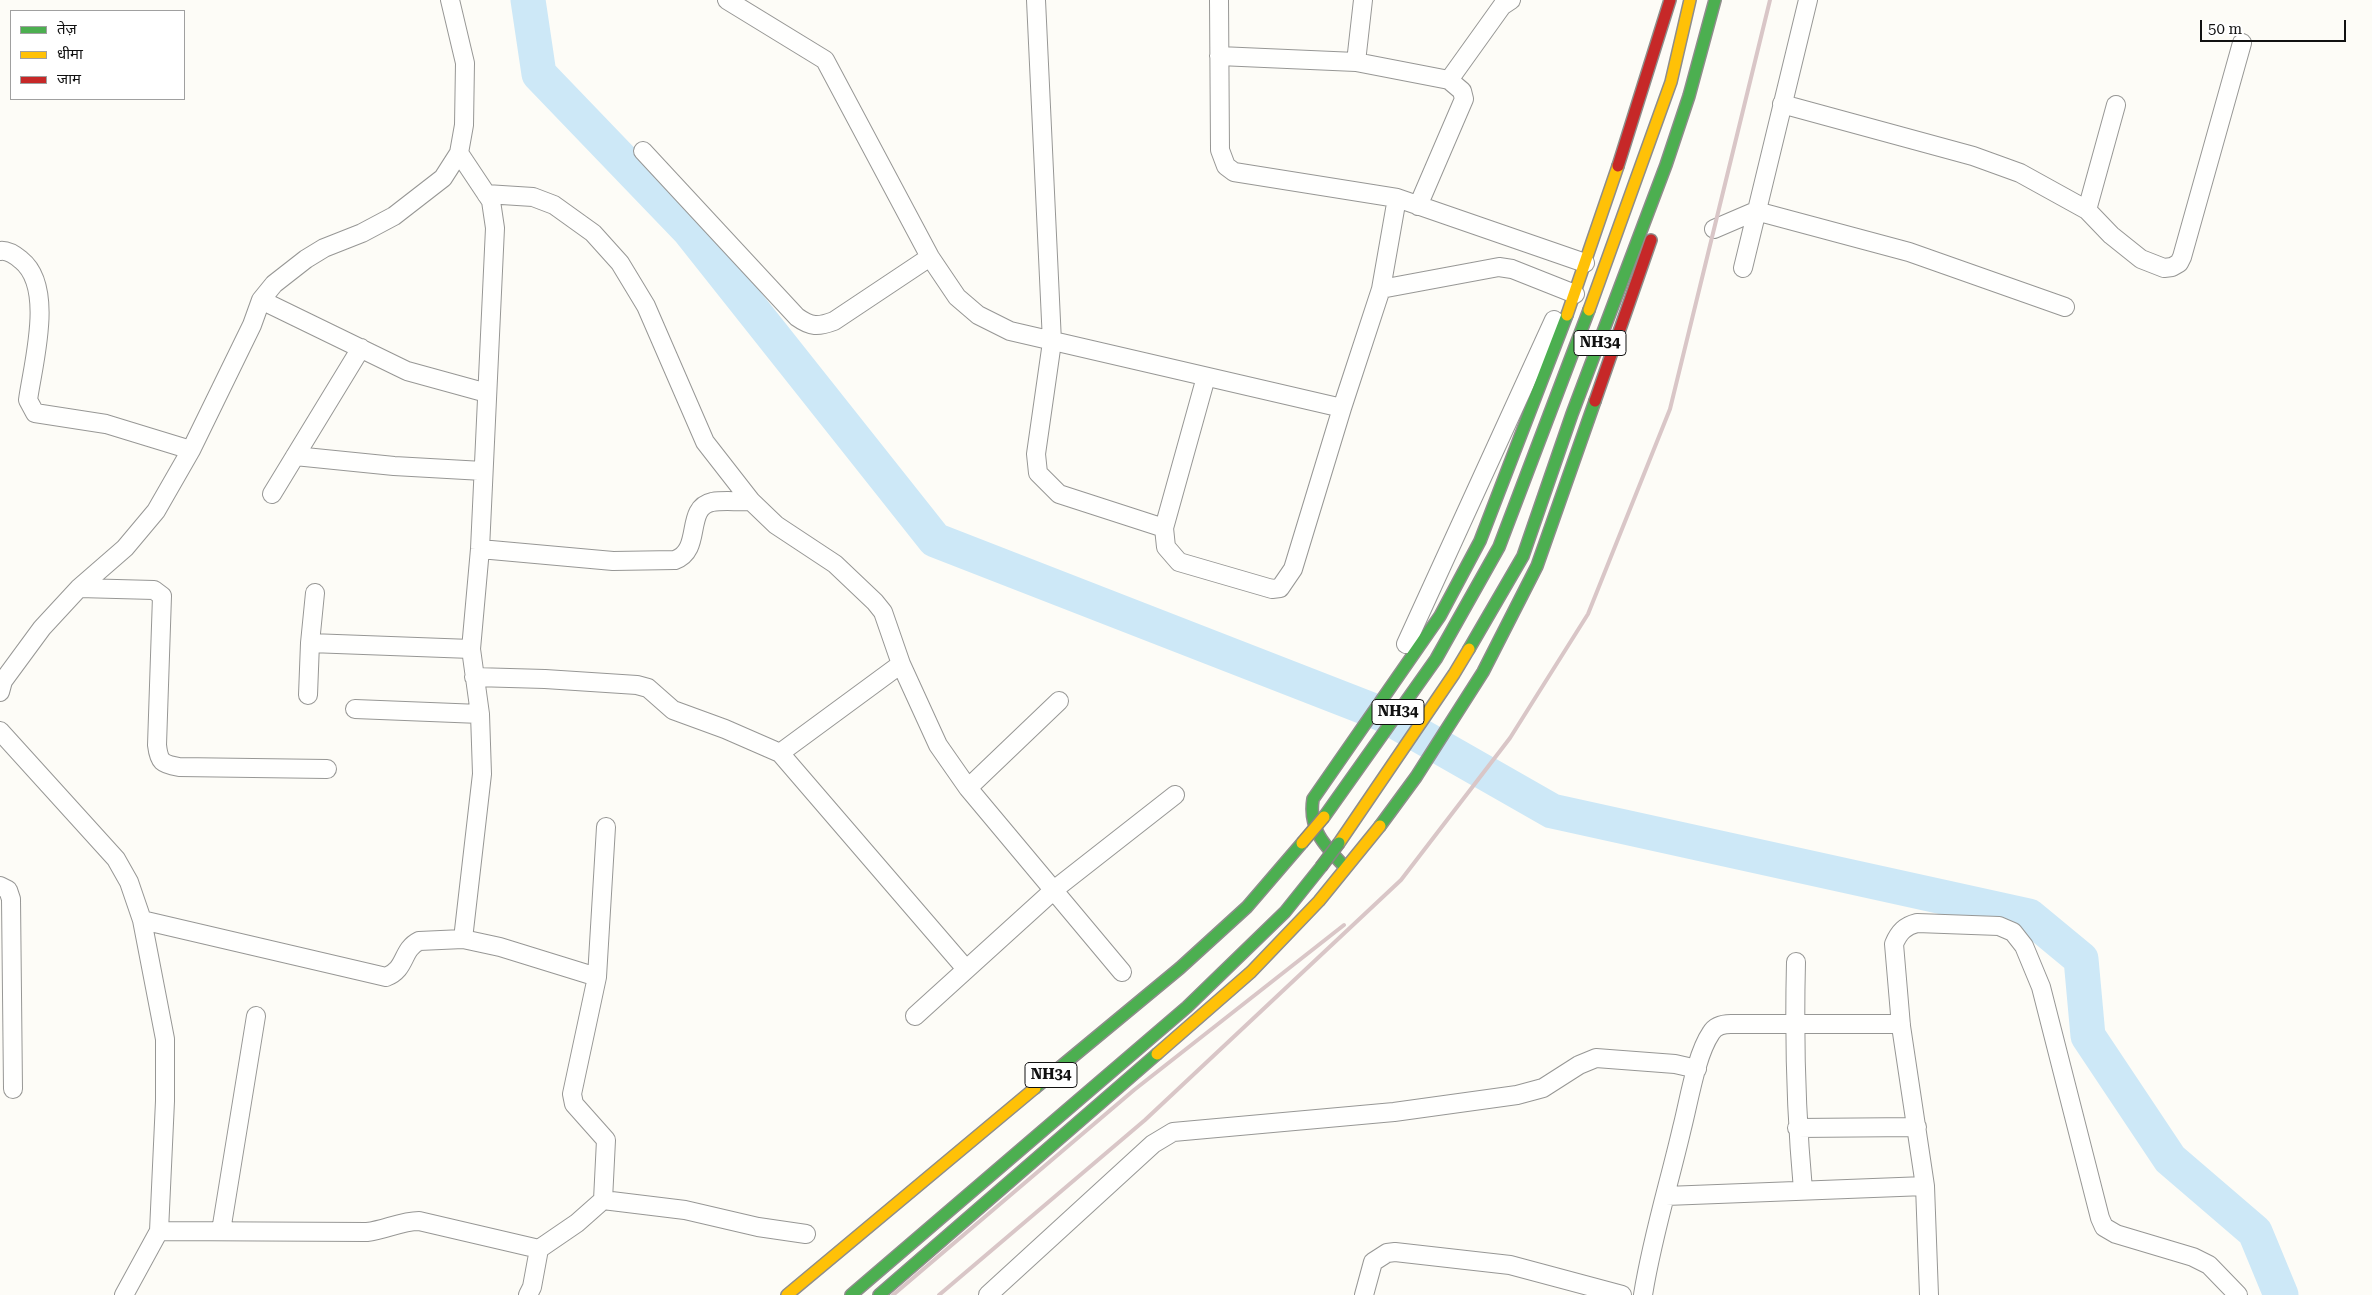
<!DOCTYPE html>
<meta charset="utf-8">
<style>
body{margin:0}
#map{position:relative;width:2372px;height:1295px;overflow:hidden;background:#fdfcf7;font-family:"Roboto Serif","Noto Sans Devanagari",serif}
canvas{display:block}
.legend{position:absolute;left:10px;top:10px;width:175px;height:90px;box-sizing:border-box;background:#fff;border:1px solid #a0a0a0;margin:0;padding:6px 9px;list-style:none;font-size:15px;color:#111}
.legend li{display:flex;align-items:center;gap:10px;height:25px}
.legend b{width:25px;border:1px solid #a0a0a0}
.scale{position:absolute;left:2200px;top:20px;width:146px;height:22px;box-sizing:border-box;border:2px solid #111;border-top:0;padding-left:6px;font-size:15px;line-height:18px;white-space:nowrap;color:#111;-webkit-text-stroke:4px #fff;paint-order:stroke}
</style>
<div id="map">
<canvas width="2372" height="1295"></canvas>
<ul class="legend">
<li><b style="height:6px;background:#4caf50"></b>तेज़</li>
<li><b style="height:6px;background:#ffc107"></b>धीमा</li>
<li><b style="height:6px;background:#c62828"></b>जाम</li>
</ul>
<div class="scale">50 m</div>
</div>
<script>
const context = document.querySelector('canvas').getContext('2d');
context.lineJoin = 'round';
function strokePath(path, color, width, dash) { context.strokeStyle = color; context.lineWidth = width; context.lineCap = dash ? 'butt' : 'round'; context.setLineDash(dash || []); context.stroke(path); }
function label(font, color, halo, rows, align = 'center') {
  context.font = font + ' "Roboto Serif",serif'; context.lineWidth = 5; context.setLineDash([]); context.textBaseline = 'middle'; context.strokeStyle = halo; context.fillStyle = color; for (const [text, x, y, turn = 0] of rows) {
    context.save(); context.translate(x, y); context.rotate((+turn || 0) * Math.PI / 180); context.textAlign = isNaN(turn) ? turn : align; if (halo) context.strokeText(text, 0, 0); context.fillText(text, 0, 0); context.restore();
  }
}
strokePath(new Path2D(`
 M 528,0 L 539,74 L 689,230 L 935,540 L 1382,714 L 1552,811 L 2029,916 L 2081,959 L 2088,1036 L 2170,1159 L 2255,1232 L 2281,1295`), '#cde8f7', 35);
const street = new Path2D(`
 M 727,0 L 825,60 L 930,257 L 957,297 L 978,315 L 1010,331 L 1342,408
 M 1036,0 L 1052,342 L 1036,454 L 1038,473 L 1059,494 L 1164,528
 M 1219,0 L 1220,150 L 1226,166 L 1234,172 L 1397,198 L 1585,263
 M 1363,0 L 1356,62 L 1449,80 L 1462,91 L 1464,99 L 1418,206
 M 1219,56 L 1356,62
 M 1449,80 L 1502,6 L 1511,0
 M 1782,104 L 1973,156 L 2020,173 L 2087,210 L 2111,235 L 2141,259 L 2164,268 L 2172,267 L 2179,263 L 2182,257 L 2242,43
 M 643,151 L 797,317 C 811,327 818,327 834,321 L 930,257
 M 459,153 L 491,201 L 495,228 L 480,549 L 471,649 L 480,714 L 482,774 L 463,939
 M 486,194 L 533,197 L 554,205 L 593,233 L 620,263 L 646,306 L 705,442 L 751,501 L 776,525 L 835,564 L 875,602 L 883,612 L 901,664 L 938,745 L 968,788 L 1122,972
 M 2087,210 L 2116,105
 M 1714,229 L 1756,211 L 1909,252 L 2065,307
 M 0,251 C 7,250 15,255 21,260 C 55,287 33,363 28,400 L 35,413 L 106,424 L 191,450
 M 1743,268 L 1808,0
 M 1381,289 L 1499,267 L 1512,269 L 1575,294
 M 261,300 L 407,371 L 487,393
 M 1206,377 L 1164,528 L 1166,547 L 1179,562 L 1272,589 L 1280,588 L 1293,569 L 1342,408 L 1381,289 L 1397,198
 M 295,456 L 394,466 L 483,471
 M 272,494 L 361,348
 M 480,549 L 613,561 L 675,560 C 703,550 684,508 712,502 C 724,500 738,502 751,501
 M 79,588 L 154,590 L 162,596 L 157,745 C 159,762 162,764 179,767 L 327,769
 M 310,643 L 471,649
 M 1406,644 L 1554,320
 M 474,677 L 545,679 L 637,685 L 648,688 L 673,710 L 725,729 L 780,753 L 966,969
 M 0,692 L 3,681 L 42,628 L 79,588 L 125,548 L 156,511 L 191,450 L 252,325 L 261,300 L 274,284 L 306,259 L 324,248 L 362,233 L 394,216 L 443,178 L 459,153 L 464,125 L 465,63 L 450,0
 M 308,695 L 310,643 L 315,593
 M 355,709 L 480,714
 M 0,731 L 116,859 L 129,882 L 142,920 L 165,1039 L 165,1101 L 159,1231 L 124,1295
 M 780,753 L 901,664
 M 968,788 L 1059,701
 M 0,886 L 8,890 L 11,899 L 13,1089
 M 142,920 L 386,977 C 407,969 401,950 419,941 L 463,939 L 500,947 L 597,977
 M 1796,962 C 1794,1039 1796,1114 1803,1190
 M 915,1016 L 1055,889 L 1175,795
 M 1797,1128 L 1917,1127
 M 1666,1196 L 1925,1186
 M 603,1200 L 685,1210 L 758,1227 L 806,1234
 M 159,1231 L 367,1232 C 385,1230 401,1221 419,1221 L 539,1249 L 577,1223 L 603,1200 L 606,1140 L 574,1104 L 572,1094 L 597,977 L 606,827
 M 221,1231 L 256,1016
 M 528,1295 L 532,1287 L 539,1249
 M 988,1295 L 1153,1144 L 1173,1132 L 1394,1112 L 1517,1095 L 1543,1088 L 1579,1065 L 1596,1058 L 1675,1064 L 1697,1069
 M 1364,1295 L 1373,1262 L 1387,1253 L 1395,1252 L 1510,1265 L 1622,1295
 M 1643,1295 C 1652,1238 1669,1184 1682,1128 C 1689,1101 1696,1055 1711,1033 C 1715,1026 1723,1024 1731,1024 L 1901,1024
 M 1929,1295 L 1925,1186 L 1901,1026 L 1894,944 C 1899,932 1905,926 1917,923 L 1999,926 L 2013,932 L 2024,946 L 2041,987 L 2100,1218 L 2104,1227 L 2116,1234 L 2193,1257 L 2209,1265 L 2238,1295`);
const fast = new Path2D(`
 M 1469,649 L 1523,556 L 1572,414 L 1666,165 L 1689,96 L 1715,0
 M 1324,817 L 1436,659 L 1499,547 L 1589,310
 M 1380,826 L 1416,777 L 1483,672 L 1537,566 L 1595,401
 M 1344,866 C 1325,846 1308,829 1313,799 L 1440,616 L 1480,541 L 1567,315
 M 1035,1088 L 1180,968 L 1247,907 L 1302,843
 M 851,1295 L 1187,1007 L 1285,912 L 1321,867
 M 879,1295 L 1157,1054`);
const slow = new Path2D(`
 M 1589,310 L 1671,82 L 1690,0
 M 1567,315 L 1618,166
 M 1339,843 L 1454,674 L 1469,649
 M 1157,1054 L 1251,972 L 1319,901 L 1380,826
 M 787,1295 L 1035,1088`);
const jam = new Path2D(`
 M 1618,166 L 1670,0
 M 1595,401 L 1651,240`);
strokePath(street, '#979795', 20);
strokePath(fast, '#8e8d8b', 14);
strokePath(slow, '#8e8d8b', 14);
strokePath(jam, '#8e8d8b', 14);
strokePath(street, '#fffffe', 18);
strokePath(fast, '#4caf50', 11);
strokePath(slow, '#ffc107', 11);
strokePath(jam, '#c62828', 11);
strokePath(new Path2D(`
 M 893,1295 L 1134,1090 L 1344,925
 M 939,1295 L 1145,1120 L 1401,880 L 1510,738 L 1588,614 L 1670,409 L 1770,0`), '#d9c6c7', 4);
const fastBridge = new Path2D(`
 M 1321,867 L 1339,843`);
const slowBridge = new Path2D(`
 M 1302,843 L 1324,817`);
strokePath(fastBridge, '#858482', 14, []);
strokePath(slowBridge, '#858482', 14, []);
strokePath(fastBridge, '#4caf50', 11);
strokePath(slowBridge, '#ffc107', 11);
for (const [x, y, w] of [
 [1600,343,52],
 [1398,712,52],
 [1051,1075,52]
]) { const box = new Path2D(); box.roundRect(x - w / 2, y - 12.5, w, 25, 4); context.fillStyle = '#fff'; context.fill(box); strokePath(box, '#111', 1); }
label('bold 15px', '#111', null, [
 ["NH34",1600,343],
 ["NH34",1398,712],
 ["NH34",1051,1075]
]);
</script>
